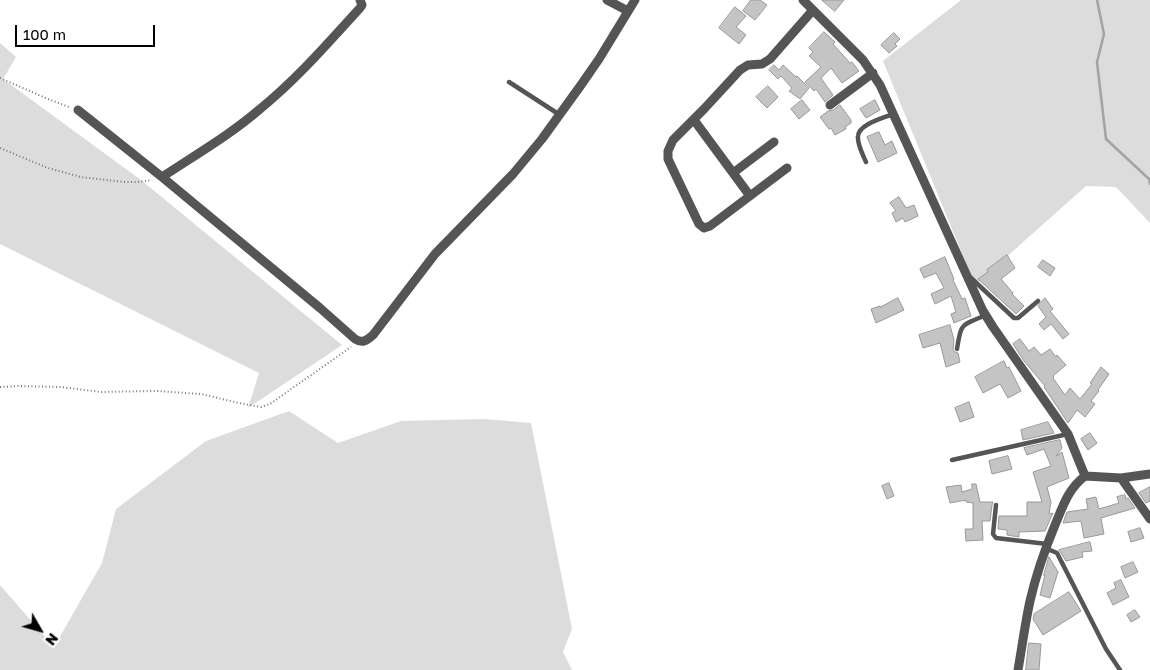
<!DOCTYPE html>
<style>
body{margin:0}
#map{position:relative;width:1150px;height:670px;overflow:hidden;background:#fff;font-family:"Golos Text",sans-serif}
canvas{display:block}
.north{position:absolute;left:15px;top:605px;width:50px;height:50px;-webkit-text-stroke:4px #fff;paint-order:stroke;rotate:128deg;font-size:14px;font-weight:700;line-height:20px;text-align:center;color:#000}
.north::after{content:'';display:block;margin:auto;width:18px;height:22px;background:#000;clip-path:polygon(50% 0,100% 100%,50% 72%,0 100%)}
.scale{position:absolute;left:15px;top:25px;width:140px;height:22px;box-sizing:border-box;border:2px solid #000;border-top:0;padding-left:6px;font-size:15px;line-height:18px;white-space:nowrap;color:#000;-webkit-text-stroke:4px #fff;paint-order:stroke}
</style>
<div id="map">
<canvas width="1150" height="670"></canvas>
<div class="north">N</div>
<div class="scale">100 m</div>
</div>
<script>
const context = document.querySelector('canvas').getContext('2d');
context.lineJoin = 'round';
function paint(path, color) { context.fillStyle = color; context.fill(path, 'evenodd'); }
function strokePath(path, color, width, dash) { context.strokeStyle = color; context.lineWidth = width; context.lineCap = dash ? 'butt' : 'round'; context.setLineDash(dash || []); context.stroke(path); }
paint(new Path2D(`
 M 961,0 L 1150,0 L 1150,223 L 1116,187 L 1086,186 L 975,285 L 883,61 Z
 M 0,43 L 16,57 L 3,79 L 141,180 L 342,345 L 248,408 L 259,373 L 0,244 Z
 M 289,411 L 338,443 L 401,421 L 484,419 L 531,423 L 572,629 L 563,652 L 572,670 L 0,670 L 0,585 L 54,647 L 102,563 L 116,509 L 206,441 Z`), '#dcdcdc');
strokePath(new Path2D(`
 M 1097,0 L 1104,34 L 1097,62 L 1106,139 L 1149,179 L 1150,184`), '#a3a3a3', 2.5);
const building = new Path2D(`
 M 751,0 L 760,0 L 767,5 L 755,20 L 743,11 Z
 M 822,0 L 844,0 L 835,11 Z
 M 735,7 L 746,16 L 736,27 L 746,35 L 739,44 L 719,28 Z
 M 824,32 L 835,42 L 833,44 L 850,63 L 852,62 L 859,71 L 842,83 L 831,68 L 821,78 L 833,95 L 825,102 L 816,89 L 814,91 L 805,82 L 821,67 L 809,56 L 813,52 L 809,48 Z
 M 894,33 L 900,39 L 895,44 L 897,46 L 889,53 L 881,45 Z
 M 774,65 L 779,70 L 783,65 L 796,77 L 797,76 L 809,88 L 800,99 L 789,91 L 792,88 L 781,76 L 778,79 L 769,70 Z
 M 768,86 L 778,97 L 767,108 L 756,97 Z
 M 802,100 L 810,110 L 799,119 L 791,109 Z
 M 875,100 L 880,110 L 866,118 L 860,109 Z
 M 840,105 L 851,120 L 851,123 L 845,127 L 846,129 L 835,135 L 831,128 L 829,129 L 820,117 L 828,111 L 833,110 Z
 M 879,132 L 885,145 L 892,141 L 897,153 L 878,162 L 867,137 Z
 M 899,197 L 906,208 L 914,205 L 918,216 L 905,222 L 903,218 L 896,222 L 892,213 L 896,211 L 890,203 Z
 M 1007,255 L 1015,268 L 1001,279 L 1013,293 L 1012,294 L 1024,306 L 1016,314 L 978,279 L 988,272 L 987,270 Z
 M 945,257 L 954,279 L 953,280 L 962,299 L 965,298 L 971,316 L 954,323 L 951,314 L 956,312 L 951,296 L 935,304 L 931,294 L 944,288 L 936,273 L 924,278 L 920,269 Z
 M 1043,260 L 1055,268 L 1050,276 L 1038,267 Z
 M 898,298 L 904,310 L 876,323 L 871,309 L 880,306 L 880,307 Z
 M 1045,298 L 1053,309 L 1050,311 L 1069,334 L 1063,339 L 1051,324 L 1044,330 L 1039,324 L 1046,317 L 1038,306 Z
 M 950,325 L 954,340 L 953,350 L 955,352 L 958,353 L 960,362 L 946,367 L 940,343 L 923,348 L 919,335 Z
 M 1020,339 L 1029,351 L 1034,347 L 1041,355 L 1050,349 L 1056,357 L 1057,355 L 1066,365 L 1053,376 L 1054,377 L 1053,378 L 1065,395 L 1070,388 L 1080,399 L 1092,384 L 1090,383 L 1101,367 L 1109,374 L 1098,390 L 1099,391 L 1091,401 L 1095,404 L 1085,417 L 1077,410 L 1068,423 L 1044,387 L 1045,386 L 1024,361 L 1013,344 Z
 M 1004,361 L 1007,368 L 1009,367 L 1021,391 L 1008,398 L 1000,384 L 983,393 L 975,377 Z
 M 969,402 L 974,417 L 960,422 L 955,408 Z
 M 1048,422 L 1054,433 L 1023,440 L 1021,430 Z
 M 1090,433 L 1097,443 L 1088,450 L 1081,439 Z
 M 1060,440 L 1062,448 L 1056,456 L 1062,452 L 1069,478 L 1047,487 L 1051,502 L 1049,514 L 1053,513 L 1045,531 L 1019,532 L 1019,537 L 1007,535 L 1007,530 L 998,529 L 999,516 L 1027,516 L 1027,502 L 1042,502 L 1033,472 L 1051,466 L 1044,449 L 1027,455 L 1024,448 Z
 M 1008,456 L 1012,469 L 992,474 L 989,461 Z
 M 889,483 L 894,496 L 887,499 L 882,486 Z
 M 972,484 L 976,484 L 980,502 L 993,502 L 992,505 L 990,521 L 982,521 L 983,540 L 966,541 L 965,529 L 973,529 L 973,503 L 966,502 L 966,500 L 950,503 L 946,487 L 961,485 L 962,492 L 972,489 Z
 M 1150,487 L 1150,501 L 1146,503 L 1139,493 Z
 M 1125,495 L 1126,499 L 1128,498 L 1135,508 L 1101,518 L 1104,534 L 1084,538 L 1081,521 L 1063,523 L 1067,512 L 1088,509 L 1086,499 L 1096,497 L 1099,509 L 1119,503 L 1117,497 Z
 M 1140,528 L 1144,538 L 1131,542 L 1128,532 Z
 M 1090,542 L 1092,551 L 1082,552 L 1083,557 L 1066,561 L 1059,550 Z
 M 1049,557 L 1058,572 L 1050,598 L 1040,595 L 1045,575 L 1044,575 Z
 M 1133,562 L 1138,572 L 1125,578 L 1121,567 Z
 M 1121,580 L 1129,597 L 1113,605 L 1107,593 L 1116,588 L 1114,583 Z
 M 1069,592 L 1081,611 L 1043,635 L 1033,619 L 1034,614 Z
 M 1135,610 L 1140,617 L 1131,622 L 1127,615 Z
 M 1029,643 L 1041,644 L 1039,670 L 1026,670 Z`);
paint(building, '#c4c4c4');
strokePath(building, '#999', 1);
strokePath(new Path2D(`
 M 0,78 L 48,99 L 69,107
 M 0,148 L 48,168 L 81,177 L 124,182 L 138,182 L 152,180
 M 0,387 L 19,386 L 60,387 L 101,392 L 157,391 L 201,394 L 239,403 L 261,407 L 270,404 L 351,347`), '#777', 2, [1, 2.5]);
strokePath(new Path2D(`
 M 509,82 L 560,115
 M 866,162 C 863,155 857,144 858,136 C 859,124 884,118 893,114
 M 970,277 L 1014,318 L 1018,318 L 1038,301
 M 957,349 C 961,322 961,326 986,315
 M 952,460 L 1068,434
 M 996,505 L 993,534 L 996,538 L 1047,544
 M 1045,551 L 1050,550 L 1057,553 L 1106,649 L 1120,670`), '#555', 4.5);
strokePath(new Path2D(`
 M 607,0 L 628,11
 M 803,0 L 863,60 L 880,85 L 983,311 L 993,327 L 1068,434 L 1085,476 L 1121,478 L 1150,474
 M 830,105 L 873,73
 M 78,110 L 162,177 L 320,308 L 355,339 C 363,344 367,340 373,335 L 435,254 L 513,174 L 542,139 L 581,85 L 599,59 L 635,0
 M 694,120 L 750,196
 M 787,168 L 710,226 L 704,228 L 699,224 L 668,159 L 668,151 L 673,140 L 704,109 L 740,70 L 748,65 L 762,64 L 770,59 L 813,10
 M 733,173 L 774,142
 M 162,177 C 195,155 230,135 260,109 C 297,79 328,43 360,8 L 362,5 L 360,0
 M 1121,478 L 1150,519
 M 1018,670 C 1022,647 1025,624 1030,601 C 1036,575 1045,549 1055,525 C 1063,506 1068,489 1085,476`), '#555', 9);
</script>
